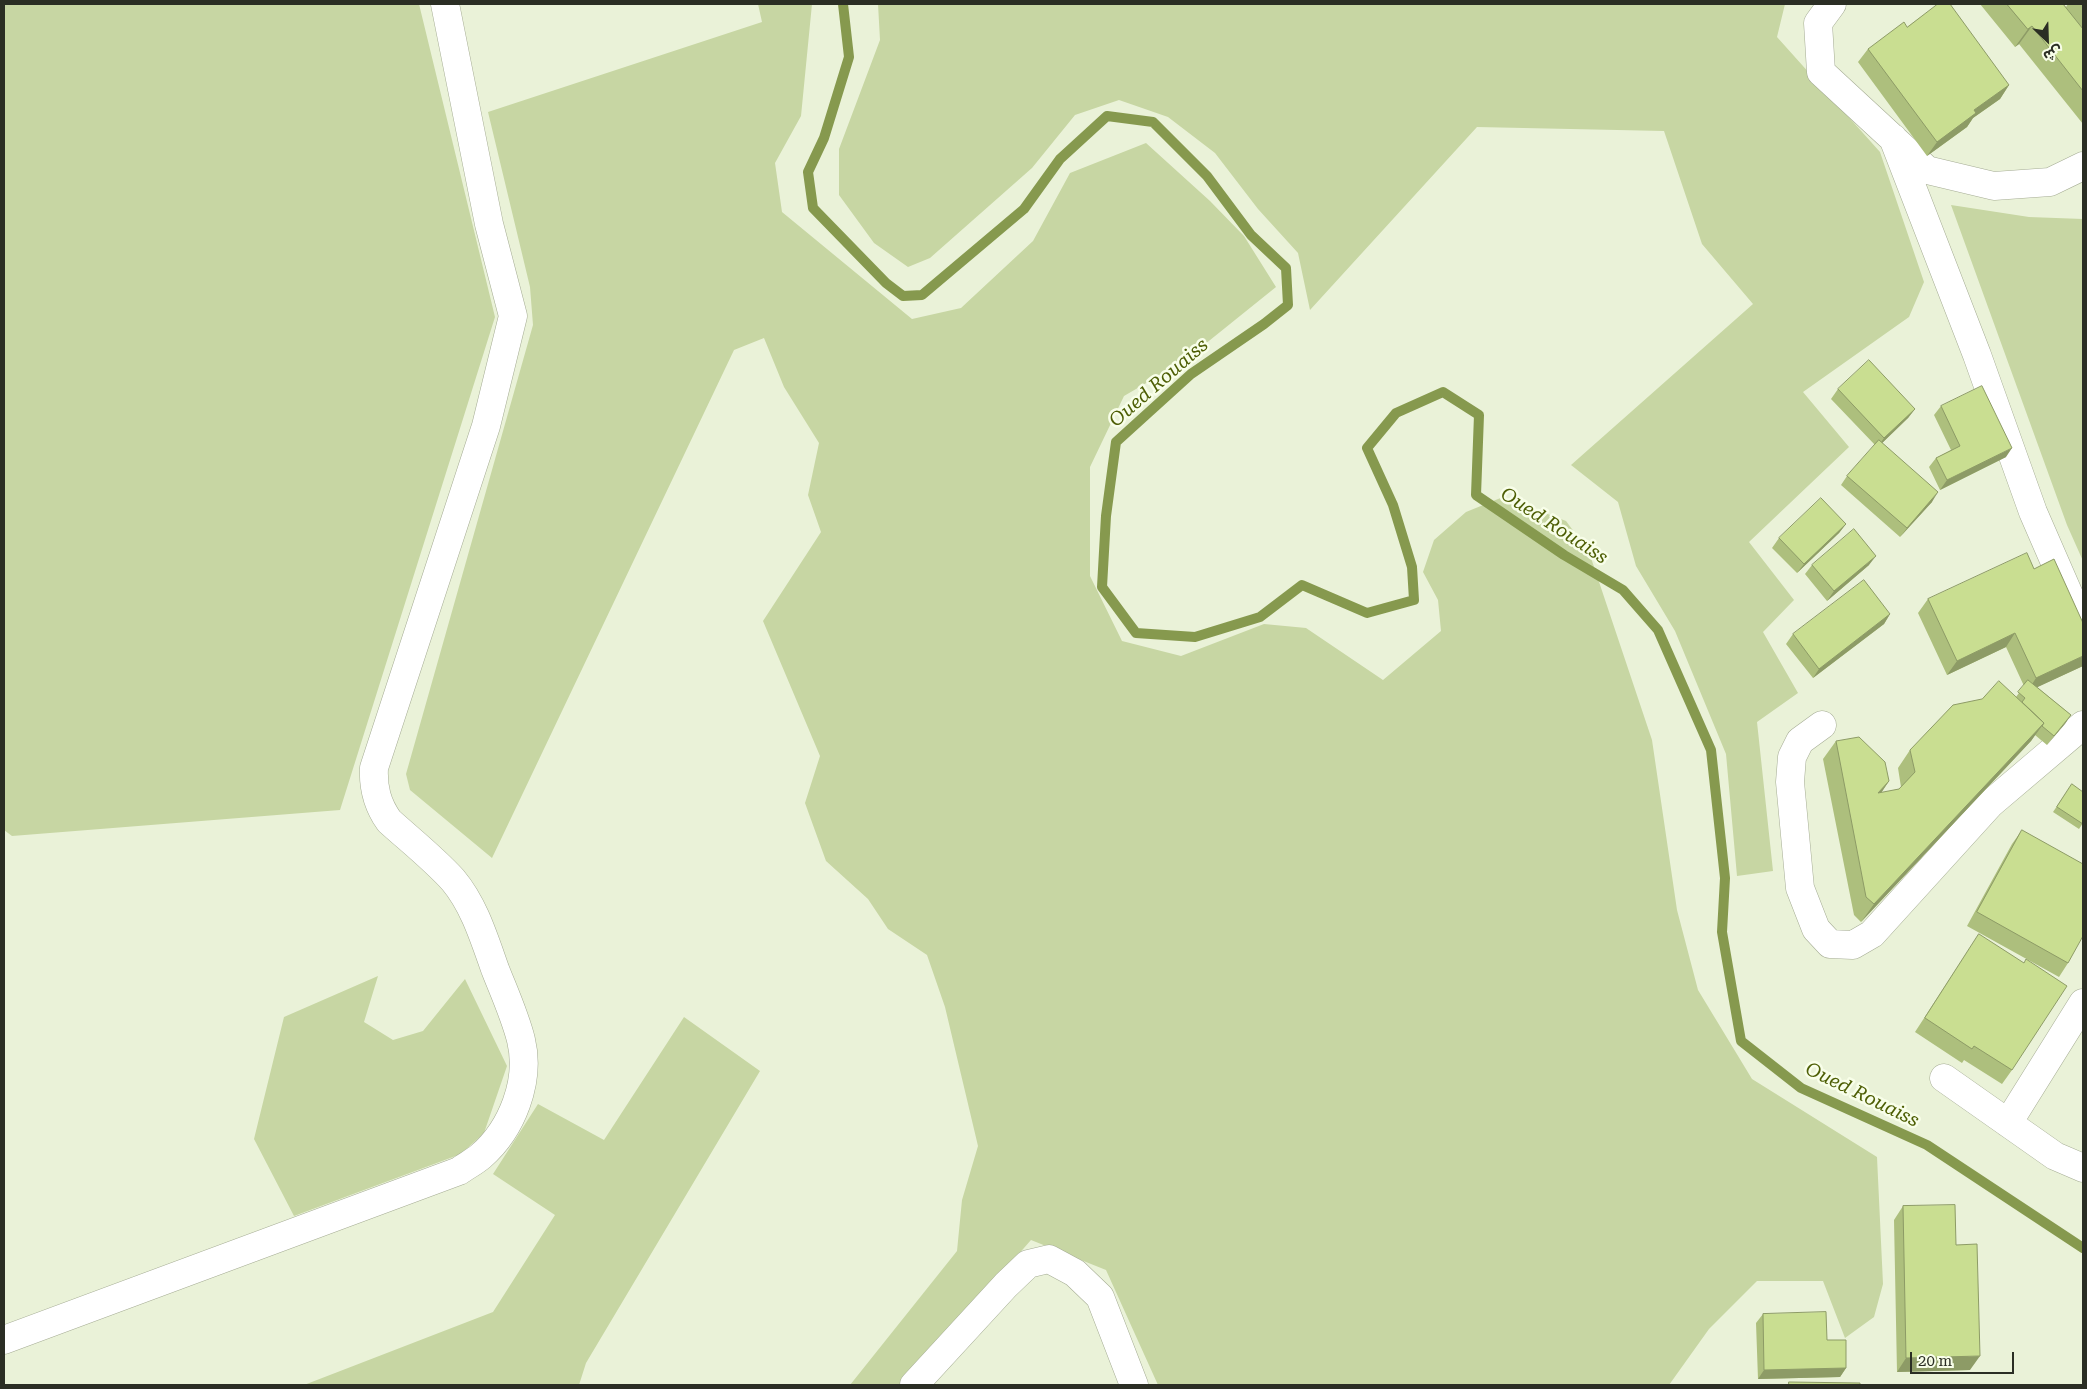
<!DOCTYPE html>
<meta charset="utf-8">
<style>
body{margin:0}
#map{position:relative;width:2087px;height:1389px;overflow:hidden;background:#eaf2d8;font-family:"Roboto Serif","Noto Sans Arabic",serif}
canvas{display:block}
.frame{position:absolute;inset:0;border:5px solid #2b2e24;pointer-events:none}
.north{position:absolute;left:2022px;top:15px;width:50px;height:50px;-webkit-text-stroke:4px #f8fee9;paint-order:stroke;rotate:156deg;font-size:14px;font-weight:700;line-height:20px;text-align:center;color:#2b2e24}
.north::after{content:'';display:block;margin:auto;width:18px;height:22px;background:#2b2e24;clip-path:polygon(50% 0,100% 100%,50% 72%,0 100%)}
.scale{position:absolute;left:1910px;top:1352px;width:104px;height:22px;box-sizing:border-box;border:2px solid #2b2e24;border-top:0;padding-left:6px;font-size:15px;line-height:18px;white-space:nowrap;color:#2b2e24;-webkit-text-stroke:4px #f8fee9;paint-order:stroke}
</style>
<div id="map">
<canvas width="2087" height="1389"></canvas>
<div class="frame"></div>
<div class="north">ش</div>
<div class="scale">20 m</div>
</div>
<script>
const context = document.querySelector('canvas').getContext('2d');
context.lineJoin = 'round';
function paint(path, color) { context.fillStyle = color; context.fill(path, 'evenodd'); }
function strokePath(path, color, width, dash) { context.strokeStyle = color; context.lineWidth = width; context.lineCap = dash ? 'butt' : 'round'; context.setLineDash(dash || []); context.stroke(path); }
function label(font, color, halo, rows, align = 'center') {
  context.font = font + ' "Roboto Serif",serif'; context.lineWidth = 5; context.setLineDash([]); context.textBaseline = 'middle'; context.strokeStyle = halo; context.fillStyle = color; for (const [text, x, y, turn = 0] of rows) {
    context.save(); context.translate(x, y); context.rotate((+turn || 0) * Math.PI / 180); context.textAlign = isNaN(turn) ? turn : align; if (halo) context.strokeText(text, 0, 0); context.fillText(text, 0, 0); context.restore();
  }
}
paint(new Path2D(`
 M 4,4 L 419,4 L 495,317 L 340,810 L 12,836 L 4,830 Z
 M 758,4 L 812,4 L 801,116 L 775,163 L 782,212 L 912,319 L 961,308 L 1033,241 L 1070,173 L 1146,143 L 1210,201 L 1244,236 L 1276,287 L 1184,361 L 1124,396 L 1090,467 L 1090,576 L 1122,641 L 1181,656 L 1264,624 L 1306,628 L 1383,680 L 1441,631 L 1438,600 L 1423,572 L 1434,540 L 1466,512 L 1503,497 L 1566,521 L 1589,552 L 1652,740 L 1677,910 L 1698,990 L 1752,1079 L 1877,1157 L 1883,1284 L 1874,1317 L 1845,1338 L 1823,1281 L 1757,1281 L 1709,1329 L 1669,1385 L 1158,1385 L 1106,1270 L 1031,1240 L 904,1385 L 850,1385 L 957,1251 L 962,1200 L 978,1146 L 945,1007 L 927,955 L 888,929 L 868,899 L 826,861 L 805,803 L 820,756 L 763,621 L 821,532 L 808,495 L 819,443 L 784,387 L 764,338 L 734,350 L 492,858 L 410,790 L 406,774 L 533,325 L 530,287 L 488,112 L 762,22 Z
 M 878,4 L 1785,4 L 1777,37 L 1880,152 L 1924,282 L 1909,317 L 1803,392 L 1849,447 L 1749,542 L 1794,600 L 1763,632 L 1798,693 L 1757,722 L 1773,871 L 1737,876 L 1726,754 L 1675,631 L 1636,566 L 1618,502 L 1571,465 L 1753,304 L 1702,244 L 1664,131 L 1477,127 L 1310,310 L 1298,253 L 1258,209 L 1215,153 L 1168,117 L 1119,100 L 1075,115 L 1032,168 L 930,258 L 908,267 L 874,243 L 839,195 L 839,149 L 880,40 Z
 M 1951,205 L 2029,217 L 2083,219 L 2083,561 L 2067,525 Z
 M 378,976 L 364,1022 L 393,1040 L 423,1031 L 465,979 L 507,1066 L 484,1133 L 461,1154 L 294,1216 L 254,1139 L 284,1017 Z
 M 684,1017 L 760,1071 L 586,1363 L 579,1385 L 304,1385 L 493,1312 L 555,1215 L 493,1174 L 538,1104 L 604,1140 Z`), '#c7d6a3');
strokePath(new Path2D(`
 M 843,4 L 849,57 L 824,138 L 808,172 L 813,208 L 886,283 L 903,296 L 922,295 L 1024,209 L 1060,159 L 1107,116 L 1153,122 L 1207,176 L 1251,235 L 1286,268 L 1288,305 L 1264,324 L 1191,374 L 1116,442 L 1106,516 L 1102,587 L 1136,633 L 1195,637 L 1260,617 L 1302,585 L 1367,613 L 1414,600 L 1412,567 L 1393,505 L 1367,448 L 1396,413 L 1443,392 L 1479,415 L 1476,495 L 1564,555 L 1623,590 L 1658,630 L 1711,750 L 1725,878 L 1722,932 L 1741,1041 L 1801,1088 L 1927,1145 L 2083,1248`), '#86994e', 10);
const minor = new Path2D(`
 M 1832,4 L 1818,23 L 1821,72 L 1927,170 L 1994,186 L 2050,182 L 2083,166
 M 1893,138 L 1977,355 L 2033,512 L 2083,627
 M 1822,725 L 1800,741 L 1792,757 L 1790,782 L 1800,888 L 1816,929 L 1830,944 L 1853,945 L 1872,934 L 1990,804 L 2083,725
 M 1944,1078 L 2055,1156 L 2083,1168
 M 2008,1123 L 2083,1003
 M 4,1340 L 459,1171 C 466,1166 474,1162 481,1156 C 512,1129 531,1081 521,1040 C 515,1016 504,992 495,969 C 484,938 474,905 453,880 C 434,859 410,840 389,821 C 377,804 373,788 374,768 L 486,426 L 513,316 L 489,224 L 445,4
 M 914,1385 L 1006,1285 L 1028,1264 L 1049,1259 L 1075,1273 L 1100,1297 L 1134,1385`);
strokePath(minor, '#a5ac94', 29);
strokePath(minor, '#fff', 28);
paint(new Path2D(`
 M 1980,4 L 2063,4 L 2066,7 L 2068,4 L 2083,4 L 2083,124 L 2019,44 L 2015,47 Z
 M 1907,27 L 2009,85 L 2000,99 L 1973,118 L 1967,127 L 1927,156 L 1858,62 L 1868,49 Z
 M 1838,389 L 1915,409 L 1908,418 L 1882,443 L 1932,502 L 1900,537 L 1841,485 L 1847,476 L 1875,445 L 1831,399 Z
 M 1941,406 L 2006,457 L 1940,490 L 1929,467 L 1936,458 L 1951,450 L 1934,415 Z
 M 1846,524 L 1839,533 L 1797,573 L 1772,548 L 1779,538 Z
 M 1812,565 L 1869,565 L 1827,601 L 1805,574 Z
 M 2034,569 L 2083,666 L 2037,687 L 2071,715 L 2047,745 L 2035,735 L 2031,741 L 1861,922 L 1854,915 L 1823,759 L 1836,741 L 1889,781 L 1881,793 L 1899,789 L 1901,787 L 1898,768 L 1910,750 L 2016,697 L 2024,686 L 2006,647 L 1947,675 L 1918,613 L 1928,599 Z
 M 1890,614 L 1884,624 L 1813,678 L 1786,644 L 1793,634 Z
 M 2072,784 L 2083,823 L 2079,829 L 2053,812 Z
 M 2022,830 L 2068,963 L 2059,977 L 1967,926 L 2012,844 Z
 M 1979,934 L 2012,1070 L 2002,1084 L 1964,1060 L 1962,1063 L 1915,1032 Z
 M 1903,1206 L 1956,1245 L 1970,1370 L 1897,1372 L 1894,1220 Z
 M 1763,1314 L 1827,1340 L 1846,1368 L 1840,1377 L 1758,1379 L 1756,1323 Z`), '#adbf7d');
paint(new Path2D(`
 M 2032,26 L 2019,44 L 2015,47 L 2028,29 Z
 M 2009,85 L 2000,99 L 1973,118 L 1967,127 L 1927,156 L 1937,142 L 1974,110 Z
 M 1915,409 L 1908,418 L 1877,448 L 1884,438 Z
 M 2012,448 L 2006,457 L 1940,490 L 1947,480 Z
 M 1938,492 L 1932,502 L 1900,537 L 1907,528 Z
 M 1846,524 L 1839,533 L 1797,573 L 1804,564 Z
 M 1876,556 L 1869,565 L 1827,601 L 1834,591 Z
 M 1890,614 L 1884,624 L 1813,678 L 1819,669 Z
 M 2015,633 L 2006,647 L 1947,675 L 1957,661 Z
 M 2083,656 L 2083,666 L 2027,692 L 2036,678 Z
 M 2071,715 L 2065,724 L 2047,745 L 2054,736 Z
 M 2044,723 L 2031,741 L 1861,922 L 1874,904 Z
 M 1889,781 L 1877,799 L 1878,793 Z
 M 1980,1356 L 1970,1370 L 1897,1372 L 1906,1358 Z
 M 1846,1368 L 1840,1377 L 1758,1379 L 1764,1370 Z`), '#8d9b66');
const building = new Path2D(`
 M 1938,4 L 1950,4 L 2009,85 L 1974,110 L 1976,113 L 1937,142 L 1868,49 L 1904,22 L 1907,27 Z
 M 2007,4 L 2063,4 L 2083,29 L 2083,91 L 2032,26 L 2028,29 Z
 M 1869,360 L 1915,409 L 1884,438 L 1838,389 Z
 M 1982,386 L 2012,448 L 1947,480 L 1936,458 L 1960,446 L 1941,406 Z
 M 1879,440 L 1938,492 L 1907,528 L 1847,476 Z
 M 1821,498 L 1846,524 L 1804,564 L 1779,538 Z
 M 1854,529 L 1876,556 L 1834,591 L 1812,565 Z
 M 2027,553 L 2034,569 L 2054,559 L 2083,623 L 2083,656 L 2036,678 L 2015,633 L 1957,661 L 1928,599 Z
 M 1864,580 L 1890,614 L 1819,669 L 1793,634 Z
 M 2028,680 L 2071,715 L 2054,736 L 2042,726 L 2044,723 L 2022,702 L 2025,698 L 2018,692 Z
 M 1999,681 L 2044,723 L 1874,904 L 1866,897 L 1836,741 L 1859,737 L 1885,762 L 1889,781 L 1878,793 L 1899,789 L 1915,772 L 1910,750 L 1953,705 L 1982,699 Z
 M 2072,784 L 2083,792 L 2083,824 L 2057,807 Z
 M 2022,830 L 2083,864 L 2083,936 L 2068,963 L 1977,912 Z
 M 1979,934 L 2024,963 L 2026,959 L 2067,986 L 2012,1070 L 1974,1046 L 1972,1049 L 1925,1018 Z
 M 1955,1205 L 1956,1245 L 1977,1244 L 1980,1356 L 1906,1358 L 1903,1206 Z
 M 1826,1312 L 1827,1340 L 1846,1340 L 1846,1368 L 1764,1370 L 1763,1314 Z
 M 1789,1382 L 1860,1383 L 1860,1385 L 1789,1385 Z`);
paint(building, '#c9de91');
strokePath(building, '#8d9b66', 1);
label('italic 19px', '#4d5e04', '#f8fee9', [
 ["Oued Rouaiss",1159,383,-41],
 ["Oued Rouaiss",1554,526,33],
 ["Oued Rouaiss",1862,1095,26]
]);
</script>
